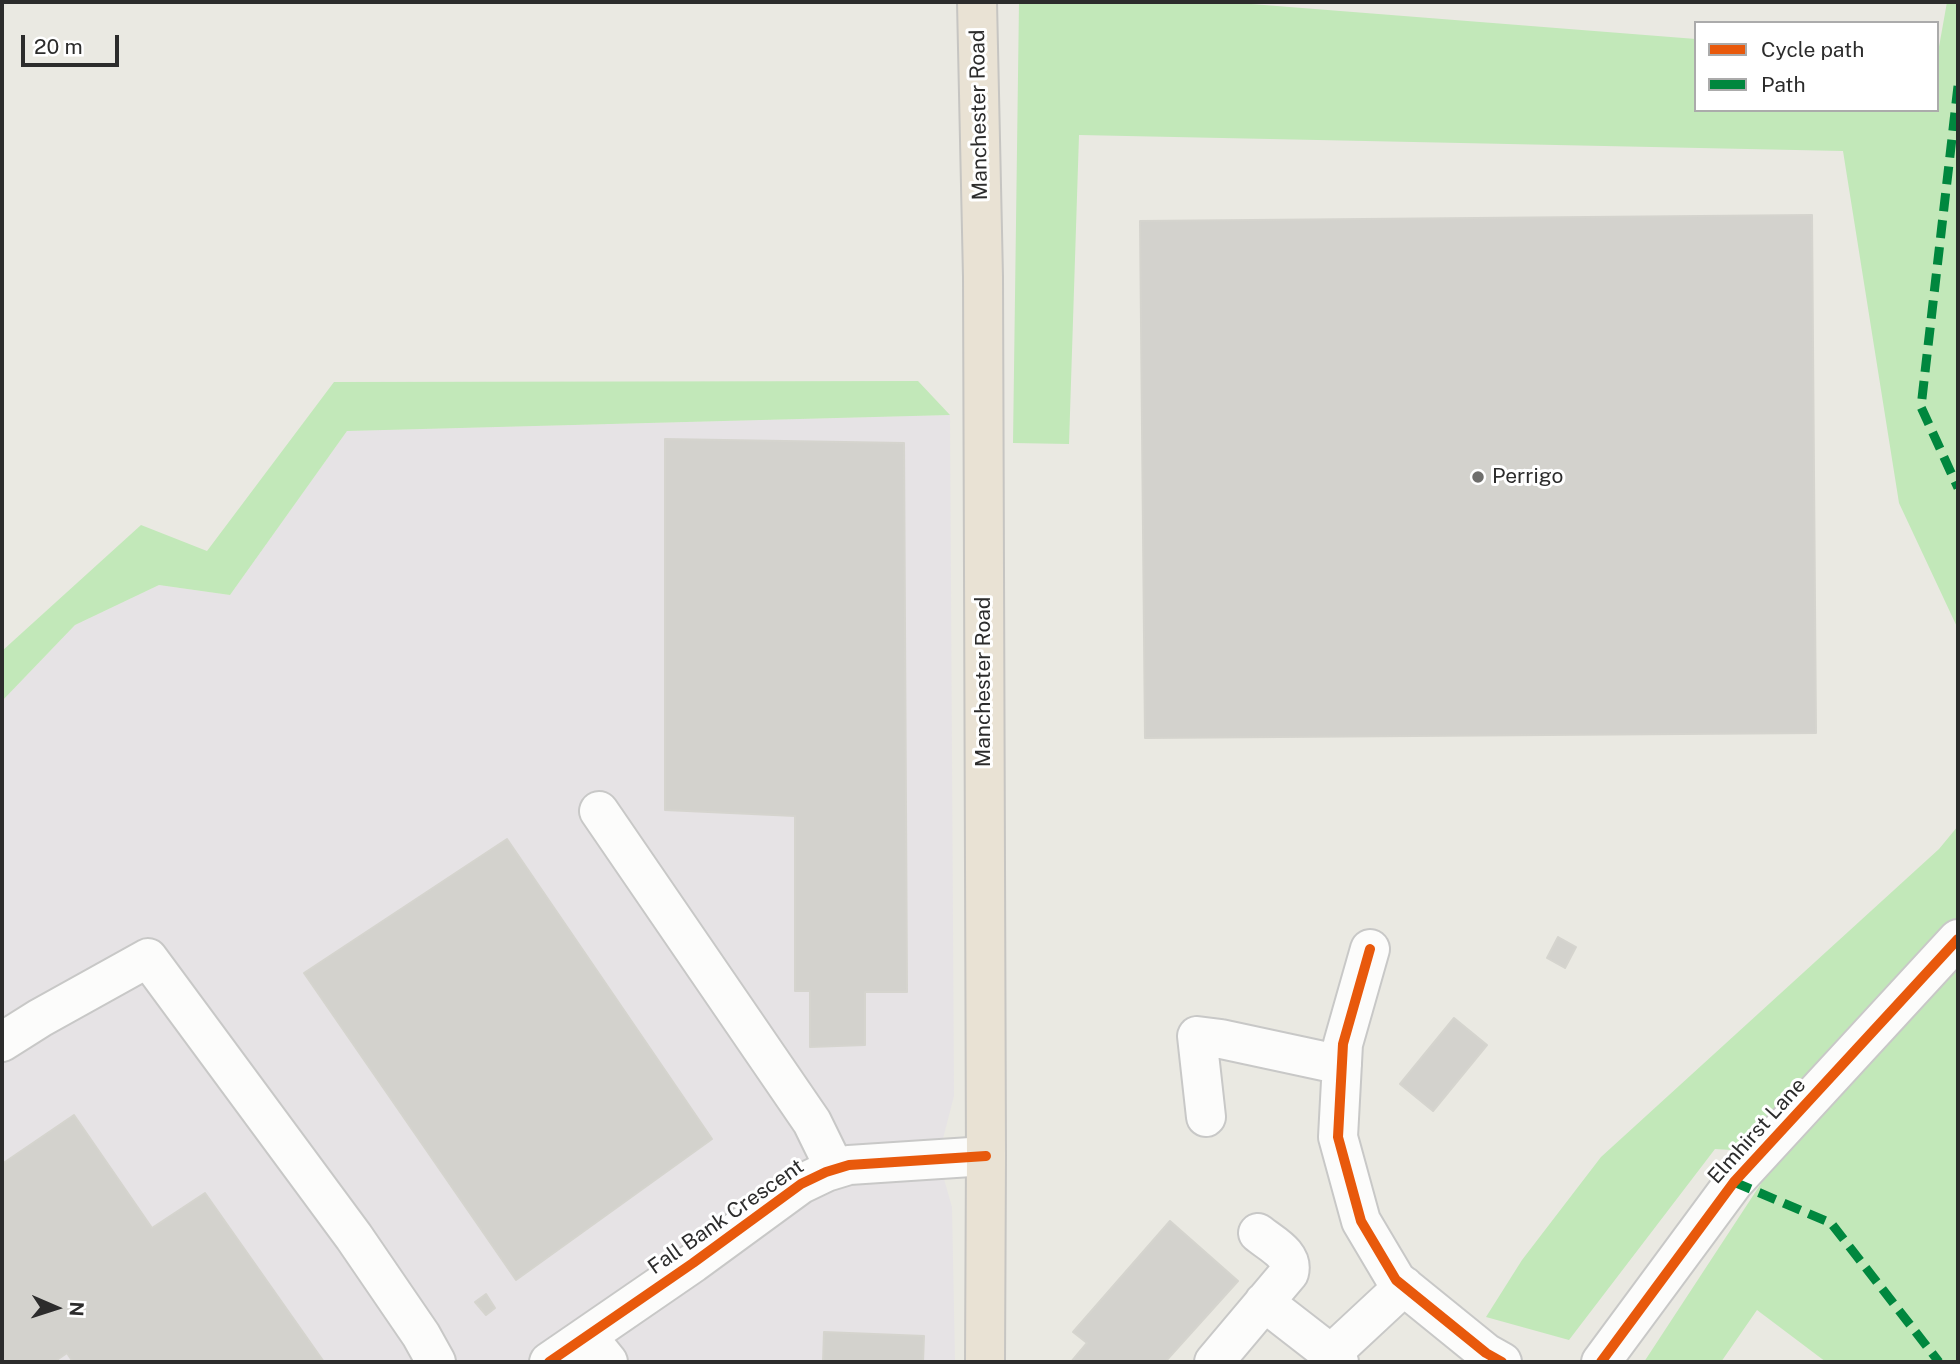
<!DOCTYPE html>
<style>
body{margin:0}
#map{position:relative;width:1960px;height:1364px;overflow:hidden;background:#eae9e2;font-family:"Public Sans",sans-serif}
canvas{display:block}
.frame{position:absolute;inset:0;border:4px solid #2c2c2c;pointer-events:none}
.legend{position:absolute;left:1694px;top:21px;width:245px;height:91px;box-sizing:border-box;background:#fff;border:2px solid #ababab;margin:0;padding:9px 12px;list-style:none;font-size:21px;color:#2c2c2c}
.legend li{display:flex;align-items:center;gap:14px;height:35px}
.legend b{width:35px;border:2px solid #ababab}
.north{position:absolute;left:21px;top:1273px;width:70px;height:70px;-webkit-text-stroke:5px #fff;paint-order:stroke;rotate:93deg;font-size:19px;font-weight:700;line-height:28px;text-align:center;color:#2c2c2c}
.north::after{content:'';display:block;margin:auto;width:24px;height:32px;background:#2c2c2c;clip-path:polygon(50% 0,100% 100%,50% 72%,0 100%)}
.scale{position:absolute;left:21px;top:35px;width:98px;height:32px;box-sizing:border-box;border:4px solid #2c2c2c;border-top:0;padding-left:9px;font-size:21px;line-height:24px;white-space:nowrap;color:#2c2c2c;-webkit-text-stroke:5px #fff;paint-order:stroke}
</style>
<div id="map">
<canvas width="1960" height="1364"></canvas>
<div class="frame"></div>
<ul class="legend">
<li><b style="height:9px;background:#e8590c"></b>Cycle path</li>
<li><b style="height:9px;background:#00873e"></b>Path</li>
</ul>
<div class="north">N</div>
<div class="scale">20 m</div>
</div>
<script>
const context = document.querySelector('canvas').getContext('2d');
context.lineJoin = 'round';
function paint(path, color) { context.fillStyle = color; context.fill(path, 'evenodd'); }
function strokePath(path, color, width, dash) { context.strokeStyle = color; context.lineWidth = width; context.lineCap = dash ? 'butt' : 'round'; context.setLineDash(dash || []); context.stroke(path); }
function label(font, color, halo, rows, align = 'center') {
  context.font = font + ' "Public Sans",sans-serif'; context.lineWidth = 6; context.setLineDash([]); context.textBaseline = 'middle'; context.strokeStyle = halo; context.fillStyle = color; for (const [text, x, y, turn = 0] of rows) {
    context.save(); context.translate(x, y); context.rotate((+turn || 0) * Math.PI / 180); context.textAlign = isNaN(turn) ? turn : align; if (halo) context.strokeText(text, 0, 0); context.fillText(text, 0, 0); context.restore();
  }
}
paint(new Path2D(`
 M 950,415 L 954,1096 L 938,1158 L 952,1207 L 955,1362 L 2,1362 L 2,701 L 75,625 L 159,585 L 230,595 L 347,431 Z`), '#e6e3e5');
paint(new Path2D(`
 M 1019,2 L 1226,2 L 1696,39 L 1696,110 L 1937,110 L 1937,58 L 1947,2 L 1958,2 L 1958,629 L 1899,503 L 1843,151 L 1079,135 L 1069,444 L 1013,443 Z
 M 918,381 L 950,415 L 347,431 L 230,595 L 159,585 L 75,625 L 2,701 L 2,651 L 141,525 L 207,551 L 334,382 Z
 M 1958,826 L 1958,1362 L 1826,1362 L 1757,1310 L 1721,1362 L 1644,1362 L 1781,1153 L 1715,1149 L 1569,1340 L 1486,1317 L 1522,1260 L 1601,1157 L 1939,849 Z`), '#c2e8b9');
const building = new Path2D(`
 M 1812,215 L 1816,733 L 1145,738 L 1140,221 Z
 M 665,439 L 904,443 L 907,992 L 865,992 L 865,1045 L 810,1047 L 810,991 L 795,991 L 795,816 L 665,810 Z
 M 507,839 L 712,1139 L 516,1280 L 304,973 Z
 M 1558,937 L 1576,947 L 1565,968 L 1547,958 Z
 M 1454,1018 L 1487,1045 L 1433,1111 L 1400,1084 Z
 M 74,1115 L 152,1228 L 205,1193 L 324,1362 L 73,1362 L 67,1353 L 54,1362 L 2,1362 L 2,1164 Z
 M 1170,1221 L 1238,1281 L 1165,1362 L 1071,1362 L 1087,1343 L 1073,1332 Z
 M 486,1294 L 495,1308 L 486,1315 L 475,1302 Z
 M 824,1332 L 924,1336 L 923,1362 L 823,1362 Z`);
paint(building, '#d3d2cd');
strokePath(building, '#d5d4ce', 2);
const minor = new Path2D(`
 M 599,811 L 812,1122 L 835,1169
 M 1370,949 L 1343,1044 L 1338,1137 L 1361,1221 L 1396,1280 L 1486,1353 L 1502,1362
 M 2,1042 L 40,1018 L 148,958 L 354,1237 L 421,1335 L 436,1362
 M 1206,1117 L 1197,1036 L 1221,1039 L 1342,1065
 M 1264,1302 L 1331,1354
 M 587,1336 L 608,1362
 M 549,1362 L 693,1263 L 801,1184 L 826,1172 L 849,1165 L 986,1156
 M 1214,1362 L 1289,1273 C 1294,1254 1271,1244 1258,1233
 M 1339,1362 L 1331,1354 L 1404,1286
 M 1601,1362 L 1734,1182 L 1958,939`);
const highway = new Path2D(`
 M 977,2 L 983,277 L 986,1156 L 985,1362`);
strokePath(minor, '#c8c8c7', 42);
strokePath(highway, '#c6c5c2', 42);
strokePath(minor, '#fcfcfb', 38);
strokePath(highway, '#e9e2d4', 38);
strokePath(new Path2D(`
 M 1958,86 L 1921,407 L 1958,488
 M 1734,1182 L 1831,1223 L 1939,1362`), '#00873e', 9, [18, 9]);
strokePath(new Path2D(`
 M 1370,949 L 1343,1044 L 1338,1137 L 1361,1221 L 1396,1280 L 1486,1353 L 1502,1362
 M 549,1362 L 693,1263 L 801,1184 L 826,1172 L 849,1165 L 986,1156
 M 1601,1362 L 1734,1182 L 1958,939`), '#e8590c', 10);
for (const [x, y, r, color] of [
 [1478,477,7,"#6e6e6c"]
]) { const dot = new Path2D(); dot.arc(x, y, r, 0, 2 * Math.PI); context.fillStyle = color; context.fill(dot); strokePath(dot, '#fff', 2.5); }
label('21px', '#2c2c2c', '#fff', [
 ["Manchester Road",979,115,-91],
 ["Manchester Road",984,682,-90],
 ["Elmhirst Lane",1757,1131,-48],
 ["Fall Bank Crescent",726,1217,-35]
]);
label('21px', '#2c2c2c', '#fff', [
 ["Perrigo",1492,477]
], 'left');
</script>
